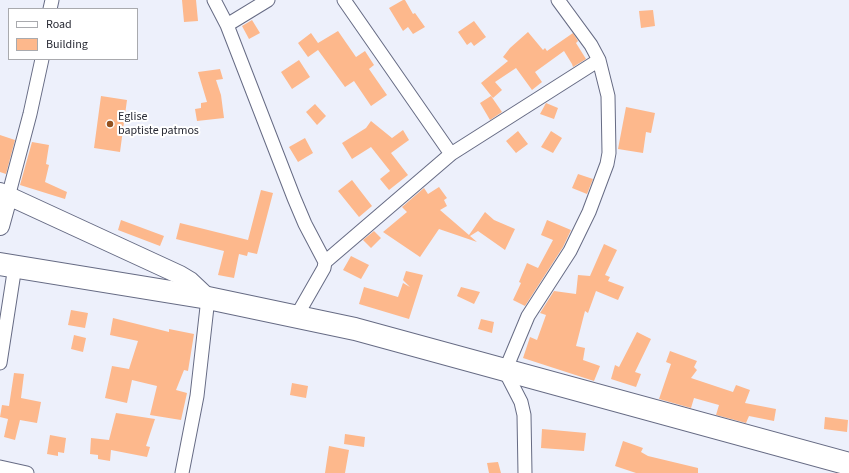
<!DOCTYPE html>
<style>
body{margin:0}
#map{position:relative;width:849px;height:473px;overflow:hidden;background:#edf0fb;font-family:"Source Sans 3",sans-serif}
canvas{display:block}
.legend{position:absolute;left:8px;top:8px;width:130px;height:52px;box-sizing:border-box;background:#fff;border:1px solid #a9aaae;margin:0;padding:5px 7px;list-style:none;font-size:12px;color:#282a34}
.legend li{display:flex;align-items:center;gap:8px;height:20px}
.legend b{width:20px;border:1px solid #a9aaae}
</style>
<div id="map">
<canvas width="849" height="473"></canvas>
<ul class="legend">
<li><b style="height:5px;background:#fff"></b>Road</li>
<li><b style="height:11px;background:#fdb88c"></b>Building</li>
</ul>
</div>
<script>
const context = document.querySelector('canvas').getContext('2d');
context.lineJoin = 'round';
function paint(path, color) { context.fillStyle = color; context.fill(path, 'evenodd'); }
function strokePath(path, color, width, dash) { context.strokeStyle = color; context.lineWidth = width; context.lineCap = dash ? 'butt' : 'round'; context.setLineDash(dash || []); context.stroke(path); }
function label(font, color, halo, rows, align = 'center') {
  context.font = font + ' "Source Sans 3",sans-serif'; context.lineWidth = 4; context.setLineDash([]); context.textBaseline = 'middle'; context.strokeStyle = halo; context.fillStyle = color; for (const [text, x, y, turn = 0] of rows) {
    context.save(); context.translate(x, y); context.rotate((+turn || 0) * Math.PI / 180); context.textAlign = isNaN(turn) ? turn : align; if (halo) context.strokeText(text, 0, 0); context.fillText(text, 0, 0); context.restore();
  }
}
paint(new Path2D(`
 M 182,0 L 196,0 L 198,21 L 184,22 Z
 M 403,0 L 405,0 L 413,14 L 415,13 L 425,27 L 413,34 L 408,27 L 403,31 L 389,8 Z
 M 653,10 L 655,26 L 641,28 L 639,11 Z
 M 252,20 L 260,33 L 249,39 L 242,26 Z
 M 474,21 L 486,37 L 474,46 L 471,42 L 467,45 L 458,32 Z
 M 338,31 L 356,57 L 365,51 L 374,65 L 369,69 L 387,95 L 371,106 L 354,81 L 345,87 L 318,50 L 308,57 L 298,43 L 311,33 L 318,43 Z
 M 528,32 L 543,50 L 545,48 L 547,51 L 573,33 L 578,41 L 576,43 L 586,59 L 573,67 L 572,64 L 564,51 L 535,72 L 542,82 L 532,90 L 516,68 L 495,82 L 502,90 L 493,98 L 481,83 L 508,61 L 503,57 L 510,48 Z
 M 299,60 L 310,77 L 292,89 L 281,72 Z
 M 220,69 L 223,79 L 216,80 L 221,95 L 224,118 L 197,121 L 195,109 L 201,108 L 201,103 L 207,102 L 198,72 Z
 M 101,96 L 127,100 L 120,152 L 94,148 Z
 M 491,96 L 502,112 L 490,120 L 480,103 Z
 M 546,103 L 558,108 L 554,119 L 540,114 Z
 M 315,104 L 326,116 L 317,125 L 306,112 Z
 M 626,107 L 655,113 L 651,133 L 646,132 L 643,153 L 618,149 Z
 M 371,121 L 392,138 L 403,130 L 409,140 L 391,153 L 408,175 L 389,190 L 380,179 L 390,171 L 371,147 L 352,159 L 342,143 L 366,128 Z
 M 518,131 L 528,144 L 516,153 L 506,141 Z
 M 551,131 L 562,138 L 553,153 L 541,147 Z
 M 0,135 L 15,140 L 6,174 L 0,172 Z
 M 305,138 L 313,153 L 298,162 L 289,147 Z
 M 32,142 L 49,145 L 46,164 L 49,165 L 45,182 L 67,192 L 65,199 L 20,185 Z
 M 578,174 L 593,179 L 587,194 L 572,188 Z
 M 352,180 L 372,206 L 359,217 L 338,191 Z
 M 439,187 L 447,198 L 444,200 L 447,206 L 440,210 L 469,235 L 485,212 L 494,220 L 515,229 L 505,250 L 478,231 L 470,236 L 477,242 L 439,229 L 420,257 L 383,232 L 407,212 L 402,207 L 424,188 L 428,194 Z
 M 261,190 L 273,193 L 257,254 L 248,252 L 247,256 L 239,254 L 234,278 L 218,275 L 224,251 L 176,239 L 180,223 L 248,240 Z
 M 121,220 L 164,236 L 160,246 L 118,230 Z
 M 547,220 L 571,230 L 563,247 L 525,306 L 513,300 L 521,283 L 519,282 L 527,263 L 538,268 L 553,240 L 541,235 Z
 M 374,231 L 381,238 L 371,248 L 363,240 Z
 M 604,244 L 617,250 L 605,275 L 610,277 L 608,281 L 624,287 L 618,300 L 596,291 L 588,313 L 585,311 L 576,346 L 585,348 L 583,360 L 600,366 L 594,381 L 523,358 L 530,337 L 537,340 L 546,315 L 540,313 L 554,291 L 576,294 L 578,275 L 590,276 Z
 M 351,256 L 369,265 L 361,279 L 343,270 Z
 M 406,271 L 423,275 L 409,319 L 359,304 L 364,287 L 398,297 L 403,283 L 410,287 L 403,280 Z
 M 461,287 L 480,292 L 474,304 L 457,296 Z
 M 71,310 L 88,313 L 85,328 L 68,325 Z
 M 113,318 L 169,332 L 169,329 L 194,334 L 188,371 L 184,370 L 176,390 L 187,393 L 181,420 L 150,415 L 157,386 L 132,380 L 127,403 L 105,398 L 112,366 L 129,369 L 138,341 L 110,335 Z
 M 481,319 L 494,322 L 492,333 L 478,329 Z
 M 637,332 L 651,339 L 635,372 L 641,374 L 636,387 L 611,379 L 615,365 L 619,367 Z
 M 74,335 L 86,338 L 83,352 L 71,349 Z
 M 670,351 L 697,361 L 694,367 L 697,370 L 691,378 L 733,392 L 736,385 L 750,390 L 745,403 L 776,409 L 774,421 L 749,416 L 746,423 L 716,415 L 719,405 L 694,398 L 691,408 L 659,399 L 671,364 L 666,362 Z
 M 14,373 L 24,374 L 21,398 L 41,402 L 37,423 L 20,420 L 15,440 L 4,437 L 8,419 L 0,417 L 2,405 L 9,406 Z
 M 292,383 L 308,386 L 306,398 L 290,395 Z
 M 116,413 L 155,419 L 146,446 L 150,447 L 147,457 L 111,450 L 110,461 L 98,459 L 98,455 L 90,454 L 91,438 L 109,440 Z
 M 825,417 L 848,420 L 847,432 L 824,429 Z
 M 542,429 L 586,433 L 584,451 L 541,448 Z
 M 345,434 L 365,437 L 364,447 L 344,444 Z
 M 50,435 L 66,438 L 64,453 L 58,452 L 58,456 L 47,454 Z
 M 623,441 L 643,448 L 641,452 L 648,456 L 698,468 L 698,473 L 636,473 L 615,466 Z
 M 329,446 L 349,450 L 345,473 L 325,473 Z
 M 498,462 L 501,473 L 489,473 L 487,463 Z`), '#fdb88c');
const street = new Path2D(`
 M 214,0 L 227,25 L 294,198 L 305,224 L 325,262 L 324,268 L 296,317
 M 344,0 L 451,154
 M 50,9 L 52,0
 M 227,25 L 268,0
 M 8,197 L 30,114 L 42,59
 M 325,262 L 451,154 L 599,60
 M 0,363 L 15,266
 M 0,467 L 27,473
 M 182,473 L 197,396 L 208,298
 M 525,473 L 524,415 L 521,402 L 505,371 L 528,316 L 570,251 L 589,212 L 607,164 L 609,153 L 608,96 L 599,60 L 591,45 L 558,0`);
const secondary = new Path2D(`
 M 0,192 L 180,275 L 190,281 L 208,298
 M 0,226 L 8,197`);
const highway = new Path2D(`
 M 0,264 L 208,298 L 355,329 L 849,464`);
strokePath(street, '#666b84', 15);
strokePath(secondary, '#666b84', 20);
strokePath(highway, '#666b84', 24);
strokePath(street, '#fff', 13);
strokePath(secondary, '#fff', 18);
strokePath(highway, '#fff', 22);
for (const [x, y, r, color] of [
 [110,124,4,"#93511f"]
]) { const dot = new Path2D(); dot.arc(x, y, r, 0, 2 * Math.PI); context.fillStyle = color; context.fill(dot); strokePath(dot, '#fff', 1.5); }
label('12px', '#282a34', '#fff', [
 ["Eglise",118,117],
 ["baptiste patmos",118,131]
], 'left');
</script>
